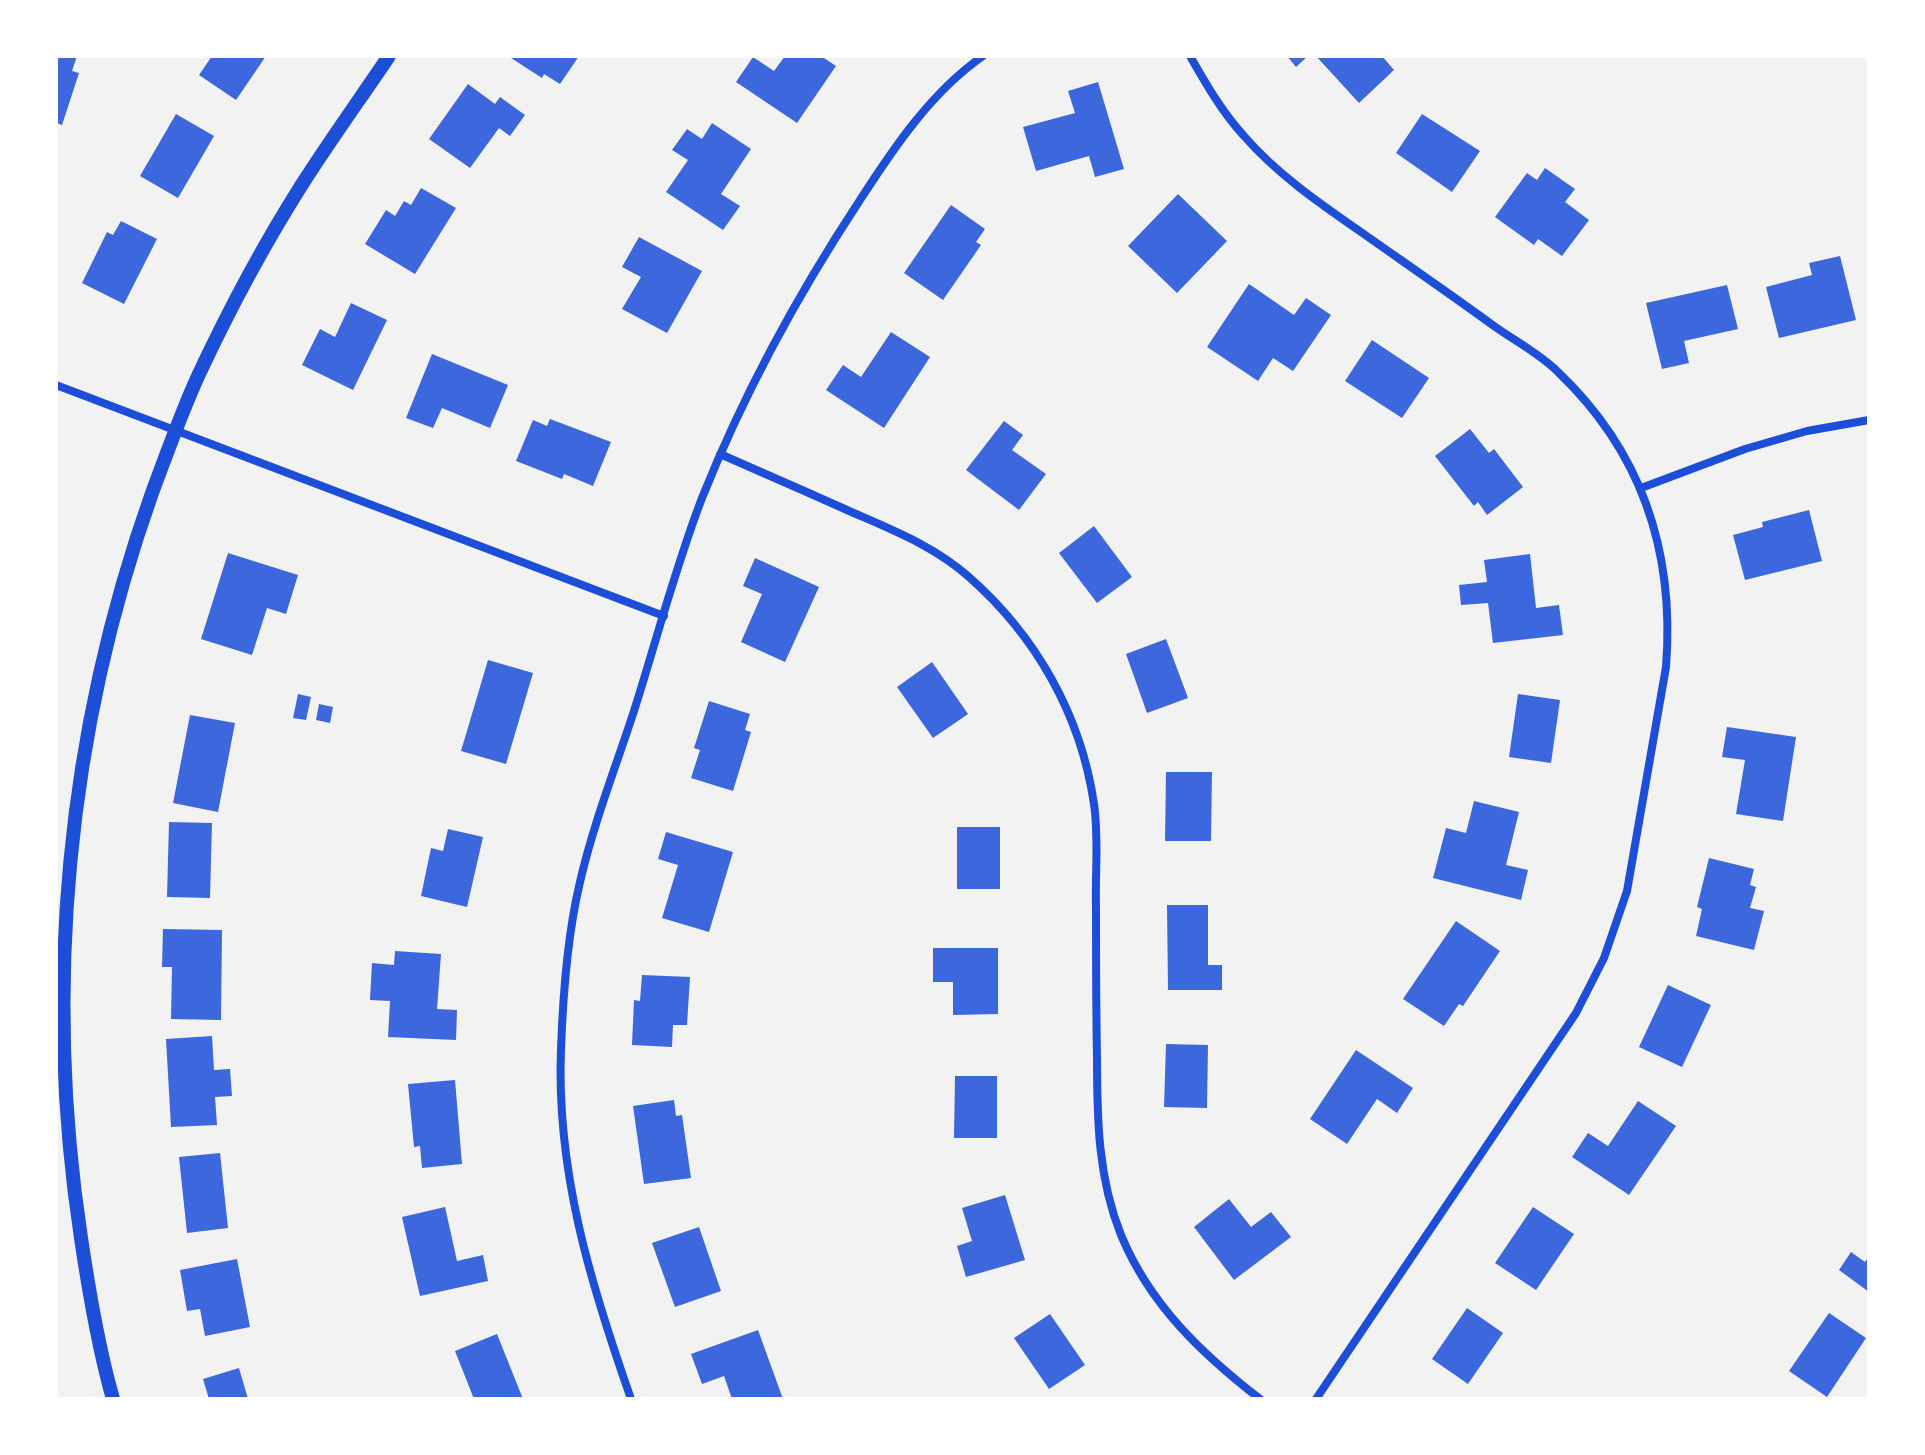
<!DOCTYPE html>
<style>
body{margin:0}
#map{position:relative;width:1925px;height:1455px;overflow:hidden;background:#f2f2f2;font-family:"Work Sans",sans-serif}
canvas{display:block}
.frame{position:absolute;inset:0;border:58px solid #fff;pointer-events:none}
</style>
<div id="map">
<canvas width="1925" height="1455"></canvas>
<div class="frame"></div>
</div>
<script>
const context = document.querySelector('canvas').getContext('2d');
context.lineJoin = 'round';
function paint(path, color) { context.fillStyle = color; context.fill(path, 'evenodd'); }
function strokePath(path, color, width, dash) { context.strokeStyle = color; context.lineWidth = width; context.lineCap = dash ? 'butt' : 'round'; context.setLineDash(dash || []); context.stroke(path); }
paint(new Path2D(`
 M 56,56 L 77,56 L 72,71 L 79,73 L 62,125 L 56,123 Z
 M 212,56 L 266,56 L 236,100 L 199,75 Z
 M 508,56 L 579,56 L 560,84 L 544,74 L 542,78 Z
 M 785,56 L 821,56 L 836,66 L 797,123 L 736,82 L 753,57 L 774,71 Z
 M 1287,56 L 1308,56 L 1296,67 Z
 M 1316,56 L 1382,56 L 1394,70 L 1359,103 Z
 M 1098,82 L 1124,169 L 1095,177 L 1089,156 L 1036,171 L 1023,127 L 1075,113 L 1068,91 Z
 M 468,84 L 495,104 L 500,97 L 525,115 L 510,136 L 499,128 L 470,168 L 429,139 Z
 M 176,114 L 214,136 L 178,198 L 140,176 Z
 M 1422,114 L 1480,151 L 1452,192 L 1396,153 Z
 M 712,123 L 751,149 L 721,194 L 740,206 L 723,230 L 666,192 L 688,160 L 672,150 L 687,129 L 702,139 Z
 M 1545,168 L 1575,189 L 1565,202 L 1589,220 L 1562,256 L 1538,239 L 1534,245 L 1495,217 L 1527,173 L 1537,180 Z
 M 421,188 L 456,208 L 415,274 L 365,244 L 386,210 L 395,216 L 404,201 L 411,205 Z
 M 1178,194 L 1227,241 L 1177,293 L 1128,246 Z
 M 951,205 L 985,229 L 976,242 L 981,245 L 943,300 L 904,273 Z
 M 121,221 L 157,239 L 124,304 L 82,283 L 107,232 L 113,235 Z
 M 639,237 L 702,271 L 667,333 L 622,309 L 641,277 L 622,267 Z
 M 1840,256 L 1856,320 L 1779,338 L 1766,287 L 1812,275 L 1809,263 Z
 M 1249,284 L 1294,315 L 1306,298 L 1331,315 L 1293,371 L 1273,358 L 1258,381 L 1207,347 Z
 M 1727,285 L 1738,329 L 1684,341 L 1689,363 L 1662,369 L 1646,303 Z
 M 351,303 L 387,320 L 353,390 L 302,365 L 320,329 L 335,337 Z
 M 891,332 L 930,357 L 884,428 L 826,390 L 843,365 L 861,377 Z
 M 1372,340 L 1429,378 L 1402,418 L 1345,381 Z
 M 432,354 L 508,385 L 490,428 L 442,408 L 433,428 L 406,418 Z
 M 550,419 L 611,442 L 593,486 L 564,474 L 562,479 L 516,461 L 533,420 L 547,426 Z
 M 1004,421 L 1023,435 L 1012,450 L 1046,474 L 1019,510 L 966,470 Z
 M 1470,429 L 1489,453 L 1494,449 L 1523,487 L 1487,515 L 1478,502 L 1474,506 L 1435,456 Z
 M 1809,510 L 1822,561 L 1745,580 L 1733,535 L 1763,527 L 1762,522 Z
 M 1094,526 L 1132,577 L 1097,603 L 1059,553 Z
 M 228,553 L 298,575 L 286,614 L 267,608 L 252,655 L 201,639 Z
 M 1530,554 L 1536,608 L 1559,605 L 1563,635 L 1493,643 L 1488,603 L 1461,605 L 1459,585 L 1487,582 L 1484,560 Z
 M 755,558 L 819,587 L 785,662 L 741,642 L 762,594 L 743,586 Z
 M 1166,639 L 1188,698 L 1147,713 L 1126,654 Z
 M 488,660 L 533,673 L 506,764 L 461,751 Z
 M 932,662 L 968,714 L 933,738 L 897,687 Z
 M 298,694 L 311,697 L 306,720 L 293,718 Z
 M 1518,694 L 1560,700 L 1551,763 L 1509,757 Z
 M 709,701 L 750,714 L 745,730 L 751,732 L 733,791 L 691,778 L 700,750 L 694,748 Z
 M 319,704 L 333,707 L 330,723 L 316,720 Z
 M 190,715 L 235,723 L 218,812 L 173,803 Z
 M 1727,727 L 1796,737 L 1783,821 L 1736,814 L 1745,760 L 1722,757 Z
 M 1166,772 L 1212,772 L 1211,841 L 1165,841 Z
 M 1474,801 L 1519,812 L 1506,865 L 1528,870 L 1521,900 L 1433,878 L 1446,828 L 1466,833 Z
 M 169,822 L 212,823 L 210,898 L 167,897 Z
 M 957,827 L 1000,827 L 1000,889 L 957,889 Z
 M 448,829 L 483,837 L 467,907 L 421,896 L 431,848 L 443,851 Z
 M 666,832 L 733,852 L 709,932 L 662,918 L 678,865 L 658,859 Z
 M 1709,858 L 1754,869 L 1750,885 L 1756,887 L 1750,908 L 1764,911 L 1754,950 L 1696,936 L 1702,909 L 1697,907 Z
 M 1167,905 L 1208,905 L 1208,965 L 1222,965 L 1222,990 L 1168,990 Z
 M 1456,921 L 1500,951 L 1463,1006 L 1459,1004 L 1444,1026 L 1403,999 Z
 M 163,929 L 222,930 L 221,1020 L 171,1019 L 172,967 L 162,967 Z
 M 933,948 L 998,948 L 998,1014 L 953,1015 L 953,982 L 933,982 Z
 M 395,951 L 441,954 L 437,1009 L 457,1010 L 456,1040 L 388,1037 L 390,1001 L 370,1000 L 372,963 L 394,965 Z
 M 642,975 L 690,977 L 687,1025 L 673,1025 L 672,1047 L 632,1045 L 634,1000 L 640,1001 Z
 M 1668,985 L 1711,1005 L 1682,1067 L 1639,1047 Z
 M 212,1036 L 214,1070 L 230,1069 L 232,1096 L 215,1097 L 217,1125 L 171,1127 L 166,1039 Z
 M 1166,1044 L 1208,1045 L 1207,1108 L 1164,1107 Z
 M 1356,1050 L 1413,1088 L 1397,1113 L 1377,1099 L 1347,1144 L 1310,1119 Z
 M 955,1076 L 997,1076 L 997,1138 L 954,1138 Z
 M 455,1080 L 462,1164 L 422,1168 L 420,1146 L 414,1147 L 408,1084 Z
 M 674,1100 L 676,1116 L 682,1115 L 691,1178 L 644,1184 L 633,1106 Z
 M 1638,1101 L 1676,1126 L 1629,1195 L 1572,1157 L 1588,1133 L 1608,1146 Z
 M 220,1153 L 228,1228 L 187,1233 L 179,1157 Z
 M 1005,1195 L 1025,1260 L 966,1277 L 957,1246 L 972,1241 L 962,1208 Z
 M 1229,1199 L 1251,1227 L 1271,1212 L 1291,1237 L 1234,1280 L 1194,1227 Z
 M 445,1207 L 457,1261 L 483,1255 L 488,1281 L 420,1296 L 402,1217 Z
 M 1533,1207 L 1574,1234 L 1536,1290 L 1495,1263 Z
 M 699,1227 L 721,1291 L 675,1307 L 652,1243 Z
 M 1851,1252 L 1865,1262 L 1869,1256 L 1869,1292 L 1839,1270 Z
 M 237,1259 L 250,1327 L 205,1336 L 200,1309 L 187,1311 L 180,1270 Z
 M 1467,1308 L 1503,1333 L 1468,1384 L 1432,1359 Z
 M 1829,1313 L 1866,1338 L 1827,1397 L 1789,1371 Z
 M 1050,1314 L 1085,1365 L 1049,1389 L 1014,1338 Z
 M 758,1330 L 783,1399 L 732,1399 L 724,1376 L 702,1384 L 691,1354 Z
 M 497,1334 L 523,1399 L 474,1399 L 455,1351 Z
 M 239,1368 L 248,1399 L 209,1399 L 203,1379 Z`), '#3d67dc');
strokePath(new Path2D(`
 M 1190,56 C 1206,84 1222,112 1244,136 C 1277,174 1319,203 1361,232 C 1405,263 1450,294 1494,326 C 1515,341 1540,354 1558,372 C 1642,452 1675,552 1666,667 L 1627,891 L 1604,958 L 1576,1013 L 1316,1399
 M 56,385 L 664,616
 M 720,454 C 763,473 805,491 847,510 C 890,529 933,545 969,577 C 1036,636 1081,715 1094,804 C 1099,838 1095,872 1096,907 C 1096,957 1096,1007 1097,1057 C 1097,1119 1098,1178 1121,1235 C 1150,1305 1202,1354 1260,1399
 M 1641,488 L 1745,449 L 1807,431 L 1869,420
 M 631,1399 C 591,1285 556,1172 561,1049 C 563,993 567,936 580,882 C 593,825 615,769 633,714 C 656,642 675,568 702,498 C 744,393 798,294 860,200 C 893,149 931,92 983,56`), '#1d4ed8', 8);
strokePath(new Path2D(`
 M 113,1399 C 98,1347 89,1292 81,1238 C 43,988 67,732 152,493 C 167,453 181,413 199,374 C 229,310 263,246 301,186 C 329,142 360,99 389,56`), '#1d4ed8', 14);
</script>
